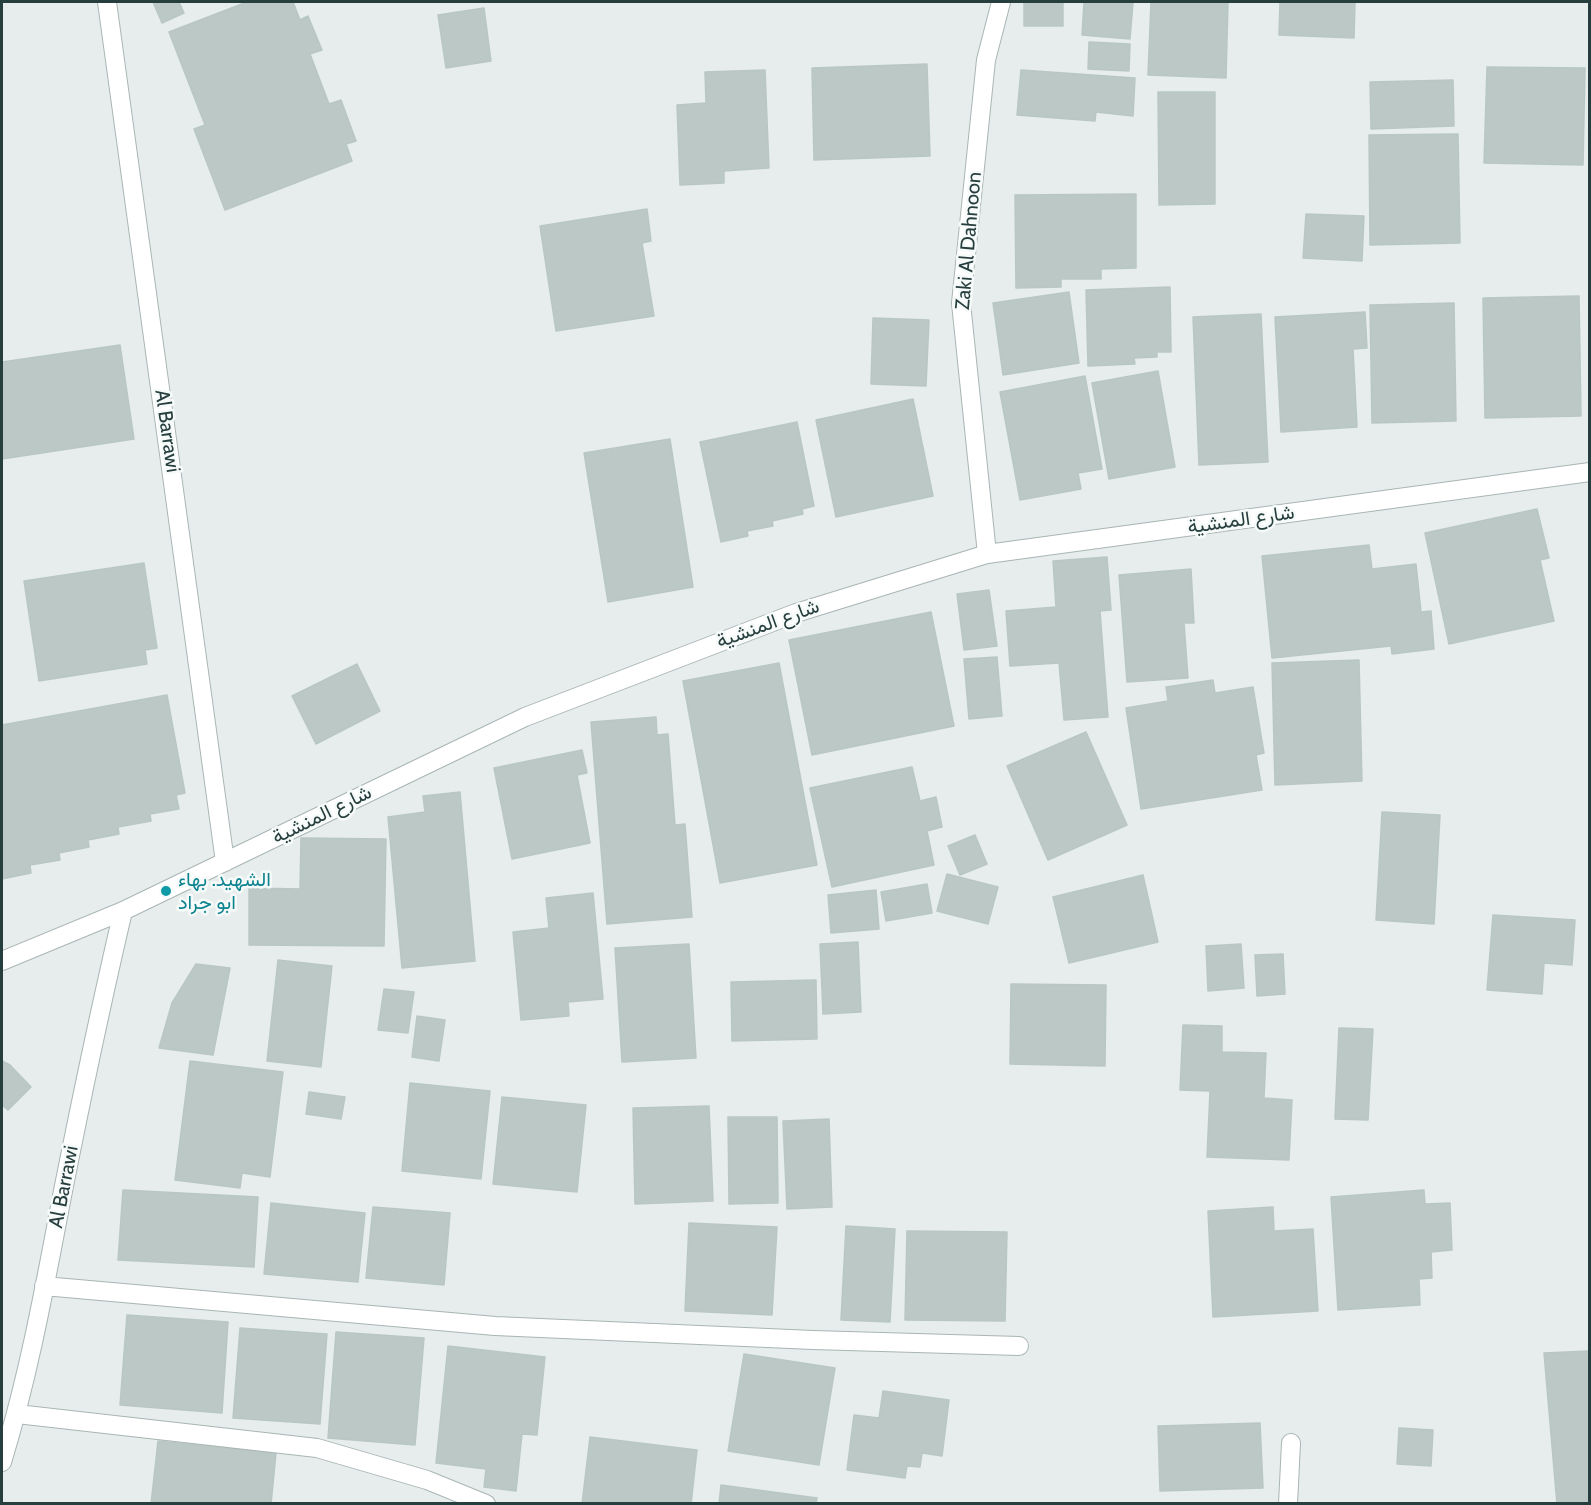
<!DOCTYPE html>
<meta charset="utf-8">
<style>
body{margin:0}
#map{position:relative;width:1591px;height:1505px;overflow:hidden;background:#e6edec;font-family:Cabin,sans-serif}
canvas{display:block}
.frame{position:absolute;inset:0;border:3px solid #263e3d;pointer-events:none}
</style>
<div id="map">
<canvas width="1591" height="1505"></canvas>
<div class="frame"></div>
</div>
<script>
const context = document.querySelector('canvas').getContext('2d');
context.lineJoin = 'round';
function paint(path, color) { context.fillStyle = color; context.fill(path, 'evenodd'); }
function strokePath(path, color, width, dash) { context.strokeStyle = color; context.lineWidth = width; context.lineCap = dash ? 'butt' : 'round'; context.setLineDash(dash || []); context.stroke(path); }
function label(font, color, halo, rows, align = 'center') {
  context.font = font + ' Cabin,Vazirmatn,sans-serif'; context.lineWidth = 5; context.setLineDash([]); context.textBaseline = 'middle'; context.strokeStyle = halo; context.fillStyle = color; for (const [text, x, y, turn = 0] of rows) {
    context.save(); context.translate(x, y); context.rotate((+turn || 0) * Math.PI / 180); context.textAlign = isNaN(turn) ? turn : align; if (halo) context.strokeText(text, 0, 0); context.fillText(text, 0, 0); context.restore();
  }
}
const building = new Path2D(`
 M 153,2 L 179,2 L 184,13 L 162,23 Z
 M 247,2 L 293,2 L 300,20 L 308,16 L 322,50 L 310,54 L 329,104 L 341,100 L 356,141 L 346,144 L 352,161 L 225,210 L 194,129 L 205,125 L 169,32 Z
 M 1024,2 L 1063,2 L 1063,26 L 1024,26 Z
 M 1084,2 L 1133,2 L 1130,39 L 1082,35 Z
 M 1151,2 L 1228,2 L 1226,78 L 1148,75 Z
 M 1280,2 L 1355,2 L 1354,38 L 1279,35 Z
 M 484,8 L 491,61 L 446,68 L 438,15 Z
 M 1089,42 L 1130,44 L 1129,71 L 1088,69 Z
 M 927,64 L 930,156 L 814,160 L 812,68 Z
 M 1487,67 L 1585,68 L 1583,165 L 1484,163 Z
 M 765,70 L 769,168 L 724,171 L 724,183 L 680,185 L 677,105 L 706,103 L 705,72 Z
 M 1021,70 L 1135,78 L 1133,116 L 1096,112 L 1095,121 L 1017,115 Z
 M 1453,80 L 1454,126 L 1371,129 L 1370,82 Z
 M 1158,92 L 1215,92 L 1215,204 L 1159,205 Z
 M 1458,134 L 1460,243 L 1370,245 L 1369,135 Z
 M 1136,194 L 1136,268 L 1101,269 L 1101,279 L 1061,279 L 1061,287 L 1016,288 L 1015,195 Z
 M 647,209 L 651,241 L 642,243 L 654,316 L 556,331 L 540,226 Z
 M 1306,214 L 1364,216 L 1362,261 L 1303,258 Z
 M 1170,287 L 1171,352 L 1157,352 L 1157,357 L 1134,358 L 1135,364 L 1088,366 L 1086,290 Z
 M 1069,292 L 1079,363 L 1003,375 L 993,303 Z
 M 1579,296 L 1581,416 L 1485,418 L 1483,298 Z
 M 1454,303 L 1456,421 L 1372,423 L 1370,305 Z
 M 1365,312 L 1367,348 L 1353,349 L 1357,427 L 1281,432 L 1275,317 Z
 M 1261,314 L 1268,462 L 1199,465 L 1193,317 Z
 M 873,318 L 929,320 L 926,386 L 871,384 Z
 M 120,345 L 134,439 L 2,459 L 2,362 Z
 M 1158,371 L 1175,467 L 1109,479 L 1092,383 Z
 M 1085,376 L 1102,469 L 1078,473 L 1081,489 L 1020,500 L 1000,392 Z
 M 913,399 L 933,496 L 836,517 L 816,420 Z
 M 797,422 L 814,506 L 802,509 L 803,514 L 772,521 L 773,526 L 747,531 L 748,536 L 721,542 L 700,442 Z
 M 670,439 L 693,587 L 608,602 L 584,453 Z
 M 1537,509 L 1549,558 L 1540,560 L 1554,621 L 1449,644 L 1425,533 Z
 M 1369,545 L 1372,569 L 1416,564 L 1421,612 L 1431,611 L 1434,649 L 1392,654 L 1391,646 L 1272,658 L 1262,556 Z
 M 1107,557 L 1111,610 L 1100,611 L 1108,717 L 1064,720 L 1059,663 L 1010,666 L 1006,611 L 1056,607 L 1053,561 Z
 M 144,563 L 157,648 L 145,650 L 147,664 L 39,681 L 24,581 Z
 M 1191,569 L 1194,623 L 1184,623 L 1188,678 L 1127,682 L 1119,575 Z
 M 989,590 L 997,646 L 964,650 L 957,594 Z
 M 931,612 L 954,726 L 812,755 L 789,640 Z
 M 997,657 L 1002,716 L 969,719 L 964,659 Z
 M 1359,660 L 1362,781 L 1275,785 L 1272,663 Z
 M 779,663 L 817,865 L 720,883 L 683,681 Z
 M 357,664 L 380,711 L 316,744 L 292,696 Z
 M 1213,680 L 1215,693 L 1253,687 L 1264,753 L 1256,755 L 1262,790 L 1141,809 L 1126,708 L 1168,701 L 1166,687 Z
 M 167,695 L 185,793 L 176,795 L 179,809 L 150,814 L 151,821 L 118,827 L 119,834 L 88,840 L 89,847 L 59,853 L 60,860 L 30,865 L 31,873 L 2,879 L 2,725 Z
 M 656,717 L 657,735 L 668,734 L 675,825 L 685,824 L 692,917 L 607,924 L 591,722 Z
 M 1086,732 L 1127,825 L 1048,860 L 1007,766 Z
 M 582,750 L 587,773 L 577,775 L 590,843 L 512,859 L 494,768 Z
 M 912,767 L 920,801 L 936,797 L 942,827 L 927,831 L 934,865 L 832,887 L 810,788 Z
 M 460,792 L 475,961 L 402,968 L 388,817 L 425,812 L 423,796 Z
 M 1382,812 L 1440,815 L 1434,924 L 1376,920 Z
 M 975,835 L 987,864 L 960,875 L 948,846 Z
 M 301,838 L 386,839 L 384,946 L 249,945 L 249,888 L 300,889 Z
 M 947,874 L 998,887 L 988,924 L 937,911 Z
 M 1143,875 L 1158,942 L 1069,963 L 1053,897 Z
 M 927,884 L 932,913 L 886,921 L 881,892 Z
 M 876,890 L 879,929 L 831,933 L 828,895 Z
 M 593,893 L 603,999 L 568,1002 L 569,1016 L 521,1020 L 513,932 L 549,928 L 546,898 Z
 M 1493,915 L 1575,920 L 1572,965 L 1544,963 L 1542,994 L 1487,990 Z
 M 858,942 L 861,1012 L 823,1014 L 820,944 Z
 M 689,944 L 696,1058 L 622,1062 L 615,948 Z
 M 1241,944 L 1244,988 L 1208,991 L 1206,946 Z
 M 1283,954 L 1285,994 L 1257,996 L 1255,955 Z
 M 278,960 L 332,966 L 321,1067 L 267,1061 Z
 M 196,964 L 230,968 L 213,1055 L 159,1048 L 172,1003 Z
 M 816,980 L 817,1039 L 732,1041 L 731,982 Z
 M 1011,984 L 1106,985 L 1105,1066 L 1010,1064 Z
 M 384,989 L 414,992 L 408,1033 L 378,1030 Z
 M 417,1016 L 445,1020 L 439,1061 L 412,1057 Z
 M 1183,1025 L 1222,1026 L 1222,1052 L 1266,1053 L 1264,1098 L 1292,1100 L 1289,1160 L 1207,1157 L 1210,1091 L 1180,1090 Z
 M 1339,1028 L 1373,1029 L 1368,1120 L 1335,1119 Z
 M 2,1061 L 10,1065 L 31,1087 L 8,1110 L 2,1105 Z
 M 190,1061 L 283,1072 L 270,1177 L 242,1173 L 240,1188 L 175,1180 Z
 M 410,1083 L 490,1091 L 481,1179 L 402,1171 Z
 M 309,1092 L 345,1097 L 341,1119 L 306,1114 Z
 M 502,1097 L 586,1105 L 577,1192 L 493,1184 Z
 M 709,1106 L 713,1201 L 635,1204 L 633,1108 Z
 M 728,1117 L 777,1117 L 778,1203 L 729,1204 Z
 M 829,1119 L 832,1207 L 787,1209 L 783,1121 Z
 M 123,1190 L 258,1197 L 254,1267 L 118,1260 Z
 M 1424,1190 L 1425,1204 L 1450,1203 L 1452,1250 L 1431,1252 L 1432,1278 L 1419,1279 L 1420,1305 L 1338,1310 L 1331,1197 Z
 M 271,1203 L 365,1213 L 358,1282 L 264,1274 Z
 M 373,1207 L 450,1213 L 444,1285 L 366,1278 Z
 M 1273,1207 L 1274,1231 L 1313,1229 L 1318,1311 L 1213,1317 L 1208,1211 Z
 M 689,1223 L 777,1227 L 772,1315 L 685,1311 Z
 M 846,1226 L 895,1229 L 890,1322 L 841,1320 Z
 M 907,1231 L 1007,1232 L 1005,1321 L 905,1320 Z
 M 127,1315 L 228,1322 L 222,1413 L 120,1405 Z
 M 240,1328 L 327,1334 L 320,1424 L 233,1418 Z
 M 336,1332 L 424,1338 L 415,1445 L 328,1438 Z
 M 448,1346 L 545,1357 L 537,1435 L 522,1434 L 516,1491 L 484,1487 L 486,1469 L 436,1463 Z
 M 1590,1351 L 1590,1504 L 1557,1504 L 1544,1353 Z
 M 744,1354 L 835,1368 L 819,1465 L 728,1451 Z
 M 883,1391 L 949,1400 L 942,1456 L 922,1453 L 920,1467 L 907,1466 L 905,1478 L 847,1470 L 854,1415 L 879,1418 Z
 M 1260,1423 L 1263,1488 L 1160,1491 L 1158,1426 Z
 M 1399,1428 L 1433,1430 L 1431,1466 L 1397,1464 Z
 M 590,1437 L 697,1450 L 691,1504 L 582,1504 Z
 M 158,1441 L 276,1453 L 271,1504 L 151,1504 Z
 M 721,1485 L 817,1498 L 816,1504 L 719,1504 Z`);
paint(building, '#bbc8c5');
strokePath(building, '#b9c7c4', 1.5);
const minor = new Path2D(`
 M 107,2 L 225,862
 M 987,554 L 961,303 L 986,60 L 1001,2
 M 2,961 L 123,911 L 525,717 L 796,613 L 987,554 L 1590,472
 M 44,1286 L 495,1326 L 813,1340 L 1019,1346
 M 17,1414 L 317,1448 L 427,1480 L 486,1504
 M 2,1462 C 29,1375 45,1285 62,1196 C 81,1100 101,1005 123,911
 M 1288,1504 L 1291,1443`);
strokePath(minor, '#a9b5b4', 20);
strokePath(minor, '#fff', 18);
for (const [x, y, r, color] of [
 [166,891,6,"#0f9aa8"]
]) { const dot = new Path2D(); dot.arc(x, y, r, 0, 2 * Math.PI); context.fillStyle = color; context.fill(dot); strokePath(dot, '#f6faf9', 2); }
label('20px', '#263e3d', '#f6faf9', [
 ["Zaki Al Dahnoon",969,241,-85],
 ["Al Barrawi",167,431,82],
 ["شارع المنشية",1241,520,-8],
 ["شارع المنشية",768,624,-20],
 ["شارع المنشية",322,815,-26],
 ["Al Barrawi",64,1187,-79]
]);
label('20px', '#0d838f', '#f6faf9', [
 ["الشهيد. بهاء",178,880],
 ["ابو جراد",178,903]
], 'left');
</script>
